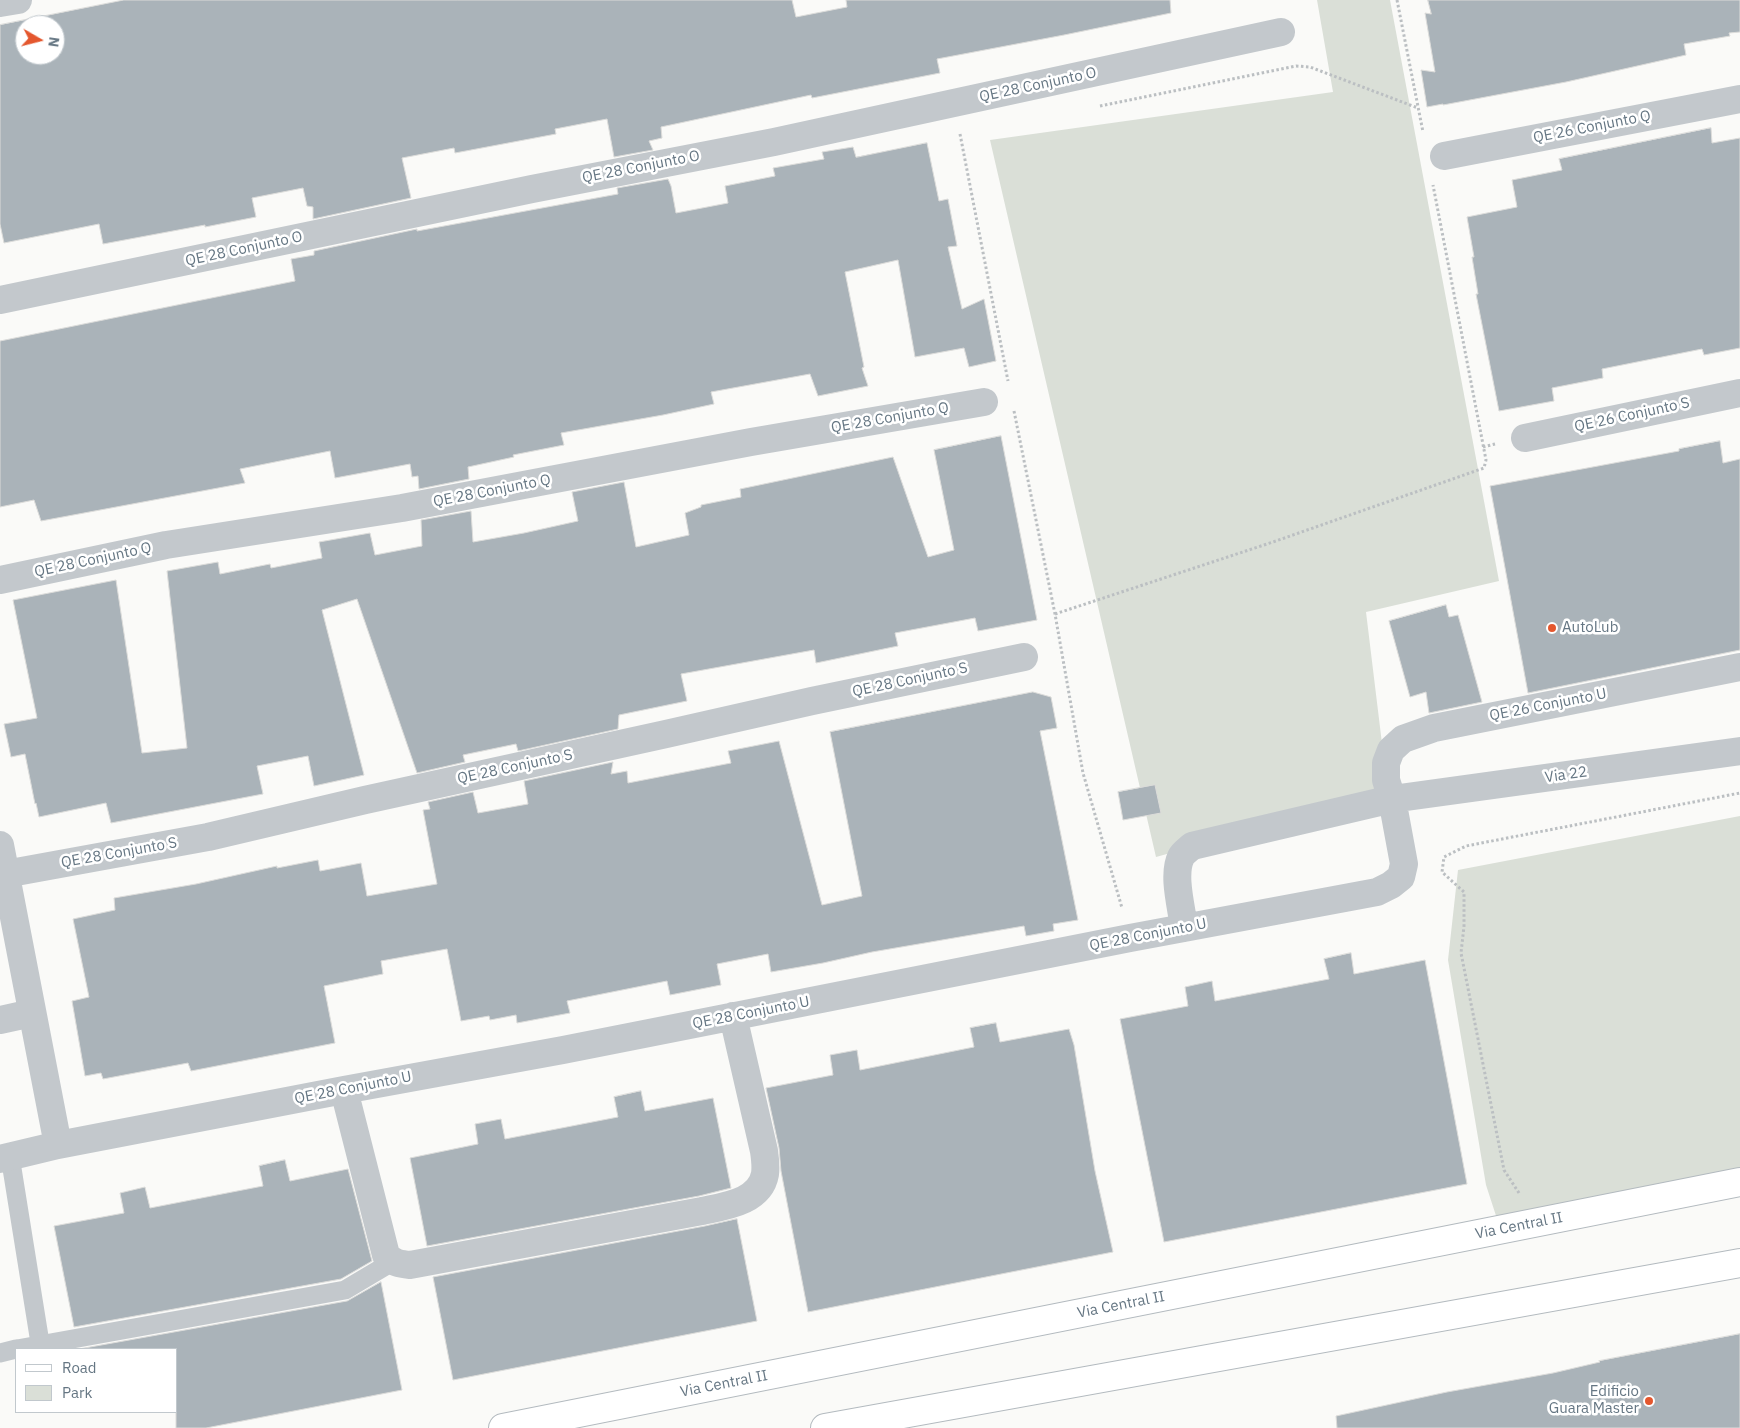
<!DOCTYPE html>
<style>
body{margin:0}
#map{position:relative;width:1740px;height:1428px;overflow:hidden;background:#fafaf8;font-family:"IBM Plex Sans",sans-serif}
canvas{display:block}
.legend{position:absolute;left:15px;top:1348px;width:162px;height:65px;box-sizing:border-box;background:#fff;border:1px solid #c1c8cd;margin:0;padding:6px 9px;list-style:none;font-size:15px;color:#657683}
.legend li{display:flex;align-items:center;gap:10px;height:25px}
.legend b{width:25px;border:1px solid #c1c8cd}
.north{position:absolute;left:15px;top:15px;width:50px;height:50px;box-sizing:border-box;background:#fff;border:1px solid #c1c8cd;border-radius:50%;rotate:98deg;font-size:14px;font-weight:700;line-height:20px;text-align:center;color:#657683}
.north::after{content:'';display:block;margin:auto;width:18px;height:22px;background:#e4572e;clip-path:polygon(50% 0,100% 100%,50% 72%,0 100%)}
</style>
<div id="map">
<canvas width="1740" height="1428"></canvas>
<ul class="legend">
<li><b style="height:6px;background:#fff"></b>Road</li>
<li><b style="height:14px;background:#dadfd7"></b>Park</li>
</ul>
<div class="north">N</div>
</div>
<script>
const context = document.querySelector('canvas').getContext('2d');
context.lineJoin = 'round';
function paint(path, color) { context.fillStyle = color; context.fill(path, 'evenodd'); }
function strokePath(path, color, width, dash) { context.strokeStyle = color; context.lineWidth = width; context.lineCap = dash ? 'butt' : 'round'; context.setLineDash(dash || []); context.stroke(path); }
function label(font, color, halo, rows, align = 'center') {
  context.font = font + ' "IBM Plex Sans",sans-serif'; context.lineWidth = 5; context.setLineDash([]); context.textBaseline = 'middle'; context.strokeStyle = halo; context.fillStyle = color; for (const [text, x, y, turn = 0] of rows) {
    context.save(); context.translate(x, y); context.rotate((+turn || 0) * Math.PI / 180); context.textAlign = isNaN(turn) ? turn : align; if (halo) context.strokeText(text, 0, 0); context.fillText(text, 0, 0); context.restore();
  }
}
paint(new Path2D(`
 M 1317,0 L 1390,0 L 1499,581 L 1366,612 L 1388,793 L 1156,857 L 990,140 L 1333,92 Z
 M 1740,816 L 1740,1185 L 1500,1228 L 1486,1185 L 1448,960 L 1458,870 Z`), '#dadfd7');
const building = new Path2D(`
 M 124,0 L 792,0 L 796,17 L 847,7 L 846,0 L 1170,0 L 1171,13 L 1064,35 L 937,59 L 940,73 L 812,98 L 811,95 L 661,127 L 662,138 L 649,141 L 653,150 L 614,157 L 607,119 L 555,129 L 556,134 L 455,153 L 454,148 L 402,158 L 411,198 L 313,219 L 313,207 L 307,206 L 303,188 L 252,198 L 256,217 L 205,227 L 205,225 L 103,244 L 99,224 L 4,243 L 0,224 L 0,25 ZM 25,25 L 55,25 L 55,55 L 25,55 Z
 M 1428,0 L 1740,0 L 1740,32 L 1729,33 L 1730,36 L 1684,44 L 1686,55 L 1566,82 L 1443,105 L 1443,104 L 1427,107 L 1421,70 L 1435,72 L 1425,13 L 1431,14 Z
 M 1711,128 L 1712,143 L 1740,138 L 1740,348 L 1704,355 L 1702,349 L 1602,369 L 1603,378 L 1552,388 L 1554,401 L 1499,411 L 1476,294 L 1478,294 L 1472,257 L 1474,257 L 1467,217 L 1517,207 L 1512,180 L 1562,170 L 1559,159 Z
 M 927,143 L 939,201 L 948,199 L 957,246 L 948,247 L 962,309 L 984,299 L 996,361 L 969,367 L 964,348 L 915,357 L 898,260 L 845,272 L 864,367 L 862,368 L 868,386 L 818,396 L 810,374 L 711,392 L 714,404 L 663,415 L 561,433 L 564,445 L 513,455 L 514,457 L 468,467 L 469,479 L 419,489 L 418,476 L 412,477 L 410,464 L 335,478 L 330,451 L 240,469 L 245,483 L 41,521 L 34,500 L 0,507 L 0,341 L 295,281 L 291,259 L 314,255 L 314,251 L 417,229 L 417,231 L 618,194 L 617,188 L 668,179 L 671,186 L 676,213 L 728,203 L 725,186 L 775,176 L 773,168 L 824,159 L 822,152 L 853,147 L 856,157 Z
 M 1001,436 L 1037,620 L 978,631 L 975,618 L 895,633 L 898,646 L 816,663 L 814,650 L 681,674 L 687,701 L 619,715 L 618,729 L 518,751 L 516,744 L 463,755 L 465,762 L 417,773 L 357,599 L 322,610 L 364,775 L 314,786 L 308,756 L 257,766 L 263,794 L 111,823 L 106,803 L 39,817 L 36,803 L 35,804 L 25,754 L 11,757 L 4,724 L 37,718 L 13,600 L 116,580 L 142,753 L 187,748 L 167,571 L 218,562 L 220,574 L 270,564 L 271,568 L 322,558 L 319,542 L 370,533 L 375,555 L 422,546 L 421,520 L 471,511 L 473,542 L 524,533 L 578,521 L 572,492 L 624,482 L 636,547 L 689,535 L 685,513 L 701,507 L 701,505 L 741,497 L 740,489 L 893,457 L 928,557 L 954,550 L 934,450 Z
 M 1720,441 L 1723,463 L 1740,459 L 1740,650 L 1528,693 L 1490,486 L 1679,451 L 1679,449 Z
 M 1446,605 L 1449,617 L 1458,615 L 1482,702 L 1429,713 L 1426,692 L 1410,697 L 1389,621 Z
 M 1033,692 L 1051,697 L 1057,728 L 1040,731 L 1078,920 L 1053,924 L 1054,931 L 1026,936 L 1024,926 L 872,952 L 823,963 L 771,972 L 768,954 L 717,964 L 721,985 L 670,995 L 667,981 L 567,1001 L 570,1013 L 517,1023 L 516,1015 L 490,1020 L 489,1016 L 461,1021 L 447,949 L 381,961 L 383,974 L 324,986 L 335,1043 L 191,1071 L 188,1063 L 103,1079 L 101,1073 L 85,1076 L 72,1001 L 89,997 L 73,919 L 115,910 L 114,898 L 196,884 L 277,866 L 277,868 L 318,860 L 320,871 L 361,863 L 367,896 L 437,884 L 423,810 L 430,809 L 428,802 L 473,792 L 478,813 L 528,804 L 524,781 L 613,762 L 611,774 L 627,771 L 628,783 L 731,763 L 728,751 L 779,741 L 822,905 L 862,896 L 830,732 Z
 M 1155,785 L 1161,813 L 1123,820 L 1118,792 Z
 M 1351,953 L 1354,974 L 1425,960 L 1467,1184 L 1164,1242 L 1120,1019 L 1188,1006 L 1185,987 L 1212,981 L 1215,1001 L 1329,979 L 1324,959 Z
 M 996,1023 L 1000,1042 L 1069,1029 L 1074,1045 L 1095,1171 L 1113,1252 L 808,1312 L 781,1171 L 779,1148 L 766,1088 L 833,1075 L 830,1055 L 857,1050 L 860,1070 L 974,1047 L 970,1028 Z
 M 641,1091 L 645,1111 L 713,1098 L 731,1188 L 699,1196 L 427,1246 L 410,1158 L 478,1144 L 475,1124 L 501,1119 L 505,1139 L 618,1117 L 614,1097 Z
 M 285,1160 L 290,1181 L 348,1169 L 372,1261 L 341,1279 L 74,1327 L 54,1226 L 124,1213 L 120,1193 L 145,1187 L 150,1208 L 263,1186 L 259,1166 Z
 M 737,1219 L 757,1321 L 453,1380 L 433,1277 L 705,1226 Z
 M 381,1282 L 402,1390 L 206,1428 L 176,1428 L 176,1349 L 79,1349 L 347,1301 Z
 M 1740,1334 L 1740,1428 L 1337,1428 L 1336,1416 L 1447,1392 L 1553,1373 L 1600,1362 L 1599,1361 Z`);
paint(building, '#aab3b9');
strokePath(building, '#dcdcda', 1);
const secondary = new Path2D(`
 M 503,1428 L 1740,1182
 M 825,1428 L 1740,1263`);
strokePath(secondary, '#b3babf', 30);
strokePath(new Path2D(`
 M 1397,0 L 1423,132
 M 1100,106 L 1296,66 L 1310,67 L 1418,108
 M 960,134 L 1008,381
 M 1014,411 L 1055,614 L 1083,773 L 1122,908
 M 1483,447 L 1495,444
 M 1055,614 L 1273,542 L 1484,468 L 1486,460 L 1433,185
 M 1519,1193 L 1504,1170 L 1461,953 L 1464,926 L 1464,892 L 1442,872 L 1444,857 L 1466,846 L 1740,793`), '#bbbfc2', 3, [2.5, 2.5]);
strokePath(new Path2D(`
 M 10,1156 L 41,1349
 M 17,1349 L 345,1290 L 392,1262
 M 0,1353 L 16,1349`), '#c3c8cc', 19);
strokePath(new Path2D(`
 M 0,3 L 18,0
 M 1444,156 L 1740,99
 M 0,300 L 532,189 L 774,142 L 1281,32
 M 1525,438 L 1740,393
 M 0,580 L 166,545 L 402,508 L 751,442 L 984,402
 M 0,845 L 58,1145
 M 5,874 L 208,837 L 365,800 L 666,734 L 812,701 L 1024,657
 M 1184,928 C 1182,909 1172,875 1181,857 C 1183,853 1189,849 1192,846 L 1392,799 L 1740,751
 M 0,1020 L 32,1013
 M 344,1090 L 386,1255 C 393,1263 400,1264 410,1265 L 702,1211 C 725,1206 760,1202 765,1174 C 766,1167 765,1158 764,1151 L 733,1016
 M 0,1159 L 58,1145 L 344,1090 L 563,1050 L 1130,938 L 1377,892 L 1391,885 L 1401,877 L 1404,864 L 1392,799 L 1386,780 L 1386,763 L 1391,750 L 1403,739 L 1434,728 L 1740,667`), '#c3c8cc', 28);
strokePath(secondary, '#fff', 28);
for (const [x, y, r, color] of [
 [1552,628,5,"#e4572e"],
 [1649,1401,5,"#e4572e"]
]) { const dot = new Path2D(); dot.arc(x, y, r, 0, 2 * Math.PI); context.fillStyle = color; context.fill(dot); strokePath(dot, '#fff', 2); }
label('15px', '#657683', '#fff', [
 ["QE 28 Conjunto O",1038,85,-12],
 ["QE 26 Conjunto Q",1592,127,-11],
 ["QE 28 Conjunto O",641,167,-11],
 ["QE 28 Conjunto O",244,249,-12],
 ["QE 26 Conjunto S",1632,415,-12],
 ["QE 28 Conjunto Q",890,418,-10],
 ["QE 28 Conjunto Q",492,491,-11],
 ["QE 28 Conjunto Q",93,560,-12],
 ["QE 28 Conjunto S",910,680,-12],
 ["QE 26 Conjunto U",1548,705,-11],
 ["QE 28 Conjunto S",515,767,-12],
 ["Via 22",1566,775,-8],
 ["QE 28 Conjunto S",119,853,-10],
 ["QE 28 Conjunto U",1148,935,-11],
 ["QE 28 Conjunto U",751,1013,-11],
 ["QE 28 Conjunto U",353,1088,-11],
 ["Via Central II",1519,1226,-11],
 ["Via Central II",1121,1305,-11],
 ["Via Central II",724,1384,-11]
]);
label('15px', '#657683', '#fff', [
 ["AutoLub",1562,628],
 ["Edificio",1639,1392,"right"],
 ["Guara Master",1639,1409,"right"]
], 'left');
</script>
